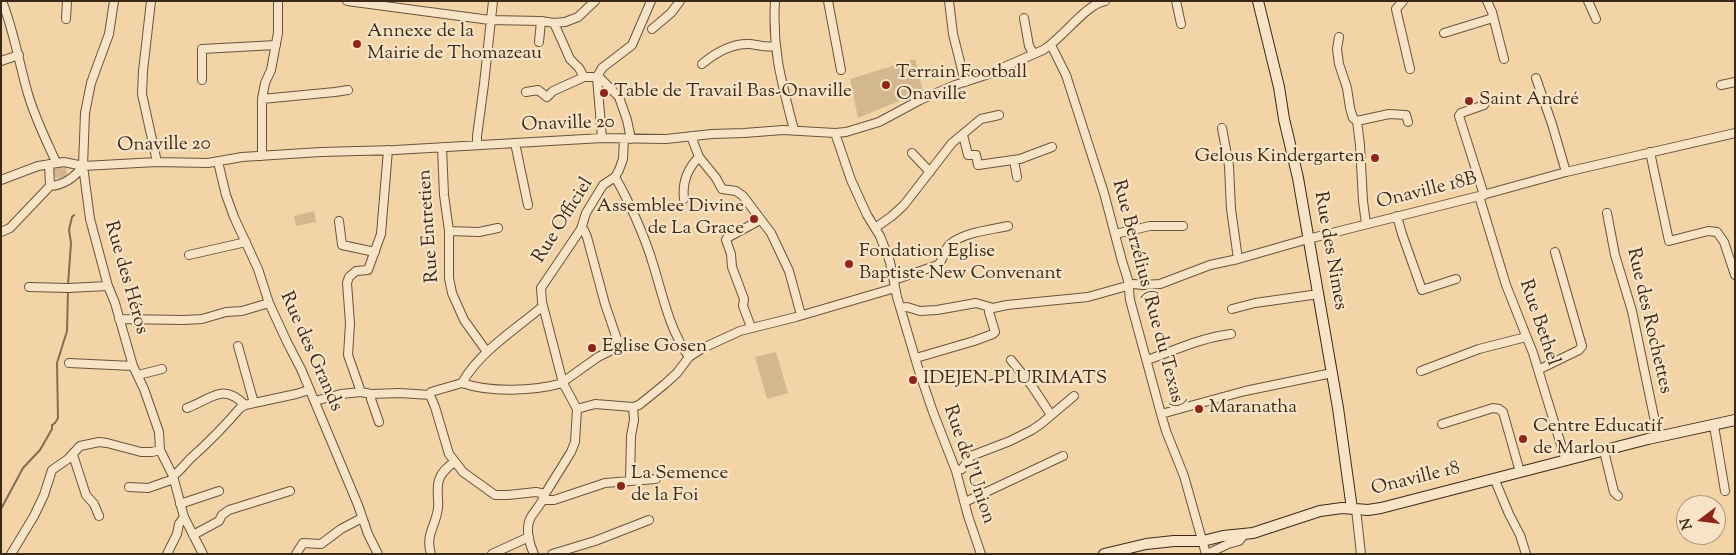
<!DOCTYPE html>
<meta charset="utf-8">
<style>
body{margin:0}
#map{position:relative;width:1736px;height:555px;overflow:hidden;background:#f2d4a7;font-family:"Sorts Mill Goudy",serif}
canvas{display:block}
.frame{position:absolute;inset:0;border:2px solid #3b2918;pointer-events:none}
.north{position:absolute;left:1676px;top:495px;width:50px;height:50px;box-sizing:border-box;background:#f7e3c6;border:1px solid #ac9980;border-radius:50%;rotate:255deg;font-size:14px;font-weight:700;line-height:20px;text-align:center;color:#3b2918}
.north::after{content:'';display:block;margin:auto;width:18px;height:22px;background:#8f2418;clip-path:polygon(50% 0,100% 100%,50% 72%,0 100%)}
</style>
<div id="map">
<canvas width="1736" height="555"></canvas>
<div class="frame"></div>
<div class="north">N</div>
</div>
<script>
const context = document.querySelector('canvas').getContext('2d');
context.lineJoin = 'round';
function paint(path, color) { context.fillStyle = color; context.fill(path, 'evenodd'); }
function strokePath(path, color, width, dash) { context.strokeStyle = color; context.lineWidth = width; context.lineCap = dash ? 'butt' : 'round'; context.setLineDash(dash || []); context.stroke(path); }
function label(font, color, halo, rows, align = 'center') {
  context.font = font + ' "Sorts Mill Goudy",serif'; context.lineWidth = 4.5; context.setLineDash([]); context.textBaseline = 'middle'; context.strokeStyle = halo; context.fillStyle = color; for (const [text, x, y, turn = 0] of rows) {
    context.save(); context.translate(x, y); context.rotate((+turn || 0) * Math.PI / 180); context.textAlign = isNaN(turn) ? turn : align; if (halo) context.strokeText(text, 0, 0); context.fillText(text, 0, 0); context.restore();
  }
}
paint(new Path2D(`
 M 915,59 L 923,91 L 858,118 L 850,79 Z
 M53 172a7 7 0 1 1 14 0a7 7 0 1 1-14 0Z
 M 314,211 L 316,222 L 296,226 L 294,216 Z
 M 776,352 L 788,393 L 767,399 L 755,357 Z`), '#d3b78f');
strokePath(new Path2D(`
 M 68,285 L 71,243 L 69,230 L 72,217 L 74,215
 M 1,509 L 23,468 L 40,450 L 52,429 L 52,425 L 55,423 L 58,418 L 57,363 L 67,331 L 68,290`), '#846d50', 2);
const street = new Path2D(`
 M 2,1 C 14,31 19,63 28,94 C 35,118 46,140 56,162
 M 114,1 L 109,34 L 91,83 L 85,113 L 83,166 L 90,219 L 108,286 L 115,303 L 133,366 L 144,389 L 159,432 L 160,450 L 173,476 L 184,517 L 203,554
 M 151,1 L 143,71 L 142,94 L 157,162
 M 347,1 L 490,20 L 541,21 L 554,23 L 565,22 L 578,17 L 595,1
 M 775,1 C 772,51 782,83 794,130
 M 828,1 L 841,70
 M 949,1 L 953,34 L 965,82
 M 1176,1 L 1181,24
 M 1403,1 L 1396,9 L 1410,69
 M 1487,1 L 1492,12 L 1504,59
 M 1588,1 L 1596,19
 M 1024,18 L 1029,46 L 1033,53
 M 66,19 L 67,1
 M 554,23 L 570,59 L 579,68 L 584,77 L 597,77 L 602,138
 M 652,29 L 671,13 L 680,1
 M 1444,33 L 1493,18
 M 1339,37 L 1337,49 L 1339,64 L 1347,88 L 1350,108 L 1353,118 L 1357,121 L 1360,145 L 1363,201 L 1366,224
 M 539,42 L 541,21
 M 1051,45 L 1066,75 L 1104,193 L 1122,261 L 1128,280 L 1130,300 L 1161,414 L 1166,431 L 1184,476 L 1206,554
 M 1,61 L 19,55
 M 702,64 C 715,53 732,43 750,44 C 759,45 766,48 775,46
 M 1536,78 L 1552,124 L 1566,172
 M 202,80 L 202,49 L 276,45
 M 1721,85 L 1735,82
 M 526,92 L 538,90 L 547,97 L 553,91 L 584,77
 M 262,99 L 335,92 L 348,90
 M 1357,121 L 1389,114 L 1406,115 L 1408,122
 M 1222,128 L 1229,166 L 1231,209 L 1238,259
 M 835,133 L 851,180 L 867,215 L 880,236 L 890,262 L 897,297 L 919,371 L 933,412 L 956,471 L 968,516 L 981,554
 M 963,135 L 968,155 L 976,155 L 978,165 L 1020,159 L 1052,147
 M 691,136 L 699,157 L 716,178 L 722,189 L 736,191 L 743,196 L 771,233 L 789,271 L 801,315
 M 631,139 L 627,120 L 619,97 L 600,78 L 597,77 L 602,68 L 632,45 L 651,1
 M 515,143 L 528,205
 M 477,145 L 477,136 L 484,84 L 493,1
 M 442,147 L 444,195 L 449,231 L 449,278 L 452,293 L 464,320 L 487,352
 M 1650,152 L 1669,241 L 1708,231 L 1717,232 L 1724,242 L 1735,275
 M 912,153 L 930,172
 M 262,156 L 262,99 L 265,83 L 271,70 L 278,33 L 278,1
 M 1014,160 L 1017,177
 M 218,162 L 226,195 L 234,217 L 258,269 L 269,303 L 287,342 L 301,369 L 358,505 L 368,534 L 378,554
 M 615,177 C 629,201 645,237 653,264 C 663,296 669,329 689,357
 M 1,180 L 38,166 L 64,162 L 83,166 L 157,162 L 208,163 L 242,157 L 321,152 L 395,150 L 602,138 L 666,139 L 712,134 L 744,133 L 783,130 L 835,133 L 846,132 L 879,122 L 920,100 L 955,85 L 986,75 L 1043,50 C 1062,39 1086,4 1105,1
 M 50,186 C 65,185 75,177 83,166
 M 1484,195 L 1459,116 L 1461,113 L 1484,105 L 1485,103
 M 1479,196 L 1506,285 L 1533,353 L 1566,461
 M 684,199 C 682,182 687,169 699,157
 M 1607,213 L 1615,255 L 1632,311 L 1658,436
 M 1397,216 L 1402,234 L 1422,290 L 1456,279
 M 339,221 L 342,245 L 375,252
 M 875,228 L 892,216 L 904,205 L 952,143 L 981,119 L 999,115
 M 449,231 L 479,232 L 498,228
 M 1,232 L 10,228 L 50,186 L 49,164
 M 1115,234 L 1150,226 L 1183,226
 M 189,255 L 246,242
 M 894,280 L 938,265 C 944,259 944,249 950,244 C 965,232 990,230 1008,226
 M 29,287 L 68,288 L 108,286
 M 901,308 L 907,307 L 920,311 L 937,310 L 976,303 L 993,308 L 1007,305 L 1088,297 L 1134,284 L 1143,285 L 1160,284 L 1210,265 L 1238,259 L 1308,239 L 1479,196 L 1566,172 L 1735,133
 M 1232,309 L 1255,303 L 1319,294
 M 119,319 L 184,320 L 202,319 L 226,312 L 242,311 L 269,303
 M 751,327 L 743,306 L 744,299 L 732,267 L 731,254 L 726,240 L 727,238 L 760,220
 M 238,346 L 254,403
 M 916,358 L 974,341 L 993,334 L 995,332 L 989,312 L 989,308
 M 1011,360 L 1032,386 L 1051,415
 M 1147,360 C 1176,350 1200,338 1231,334
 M 69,363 L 133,366
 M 1538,370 L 1579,350 L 1582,346 L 1555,252
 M 1421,371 L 1479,349 L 1526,337
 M 138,375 L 162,369
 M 563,380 L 567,379 L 598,357 L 618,347 L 618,342 L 605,304 L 587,237 L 584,230 L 581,229
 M 462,383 C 491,393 534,391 563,383
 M 361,392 L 348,355 L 350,323 L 347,283 L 349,277 L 356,271 L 368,270 L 381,234 L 388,150
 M 371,394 L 371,399 L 379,422
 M 430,395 L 431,392 L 462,383 C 480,351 515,330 543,306
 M 315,401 L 341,394 L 361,392 L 371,394 L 400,393 L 430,395 L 435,407 L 449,454 L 463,472 L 495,495 L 508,495 L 536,492 L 545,494 L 571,452 L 575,442 L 577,409 L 563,383 L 542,302 L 541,288 L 581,229 L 586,213 L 600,190 L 603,185 L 615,177 L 619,170 L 623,159 L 624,139
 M 187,408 C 212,399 222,382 245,405
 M 577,409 L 595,404 L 633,407 L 639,405 L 665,384 L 677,373 L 689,357 L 703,348 L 740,331 L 796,317 L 895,288
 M 1161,414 L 1245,391 L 1332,373
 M 1442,424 L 1493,408 L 1499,409 L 1503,412 L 1520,472
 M 1714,426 L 1725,491
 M 1604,451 L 1614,492 L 1618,496
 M 73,455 L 86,495 L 94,504 L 99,516
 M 956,471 L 962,469 L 971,456 L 1010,441 L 1032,430 L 1042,423 L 1074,396
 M 173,476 C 180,471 184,465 190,459 C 209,442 223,428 240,408 L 245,405 L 296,394 L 309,390
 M 1494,478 L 1509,514 L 1520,535 L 1526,554
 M 630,480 L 631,436 L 634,420 L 633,407
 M 129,487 L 148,488 L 174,479
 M 543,500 L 554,500 L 605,483 L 656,479
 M 965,502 L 1063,456
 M 180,504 L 219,491
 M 1356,509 L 1361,554
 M 193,535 L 219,521 L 222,515 L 229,510 L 290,491
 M 11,554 L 34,516 L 44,495 L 52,470 L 68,459 L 80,446 L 99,442 L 107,443 L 141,452 L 152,452 L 160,450
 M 167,554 L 177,534 L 179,524 L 184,517
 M 296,554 L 303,543 L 321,544 L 341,529 L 362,518
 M 431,554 C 425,534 436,526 438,508 C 439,499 436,489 439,480 C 441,472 448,467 454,462
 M 492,554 L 529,537
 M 534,554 C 529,544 525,527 531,517 C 535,510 542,504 544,496
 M 552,554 L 595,541 L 649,520
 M 1207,554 L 1228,544 L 1239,541 L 1245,534`);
const secondary = new Path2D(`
 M 1258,1 L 1279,87 L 1284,119 L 1298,178 L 1338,408 L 1352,509
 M 1104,554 L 1146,544 L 1174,541 L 1203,541 L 1223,536 L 1253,533 L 1320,511 L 1342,508 L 1368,510 L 1381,508 L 1648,439 L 1735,420`);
strokePath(street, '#69543c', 10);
strokePath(secondary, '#3b2918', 12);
strokePath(street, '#f7e3c6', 8);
strokePath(secondary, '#f7e3c6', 10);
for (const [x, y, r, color] of [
 [357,44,5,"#8f2418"],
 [886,85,5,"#8f2418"],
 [604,93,5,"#8f2418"],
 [1469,101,5,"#8f2418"],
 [1375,158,5,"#8f2418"],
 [754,219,5,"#8f2418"],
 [849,264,5,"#8f2418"],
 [592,348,5,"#8f2418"],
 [913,380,5,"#8f2418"],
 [1199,409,5,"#8f2418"],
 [1523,439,5,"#8f2418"],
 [621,486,5,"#8f2418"]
]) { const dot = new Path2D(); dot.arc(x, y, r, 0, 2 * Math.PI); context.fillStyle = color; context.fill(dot); strokePath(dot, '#f7e3c6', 2); }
label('19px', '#3b2918', '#f7e3c6', [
 ["Annexe de la",367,33],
 ["Mairie de Thomazeau",367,55],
 ["Terrain Football",896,74],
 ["Onaville",896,96],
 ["Table de Travail Bas-Onaville",614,93],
 ["Saint André",1479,101],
 ["Gelous Kindergarten",1365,158,"right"],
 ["Assemblee Divine",744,208,"right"],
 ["de La Grace",744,230,"right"],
 ["Fondation Eglise",859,253],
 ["Baptiste New Convenant",859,275],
 ["Eglise Gosen",602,348],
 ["IDEJEN-PLURIMATS",923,380],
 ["Maranatha",1209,409],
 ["Centre Educatif",1533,428],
 ["de Marlou",1533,450],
 ["La Semence",631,475],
 ["de la Foi",631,497]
], 'left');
label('19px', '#3b2918', '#f7e3c6', [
 ["Onaville 20",568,125,-2],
 ["Onaville 20",164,146,-1],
 ["Onaville 18B",1427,192,-14],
 ["Rue Officiel",564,221,-58],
 ["Rue Entretien",430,226,-94],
 ["Rue des Nimes",1329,251,80],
 ["Rue des Héros",125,278,74],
 ["Rue Berzélius (Rue du Texas)",1147,294,75],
 ["Rue des Rochettes",1648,321,77],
 ["Rue Bethel",1538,323,71],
 ["Rue des Grands",310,352,66],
 ["Rue de l'Union",968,465,71],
 ["Onaville 18",1416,480,-14]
]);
</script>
